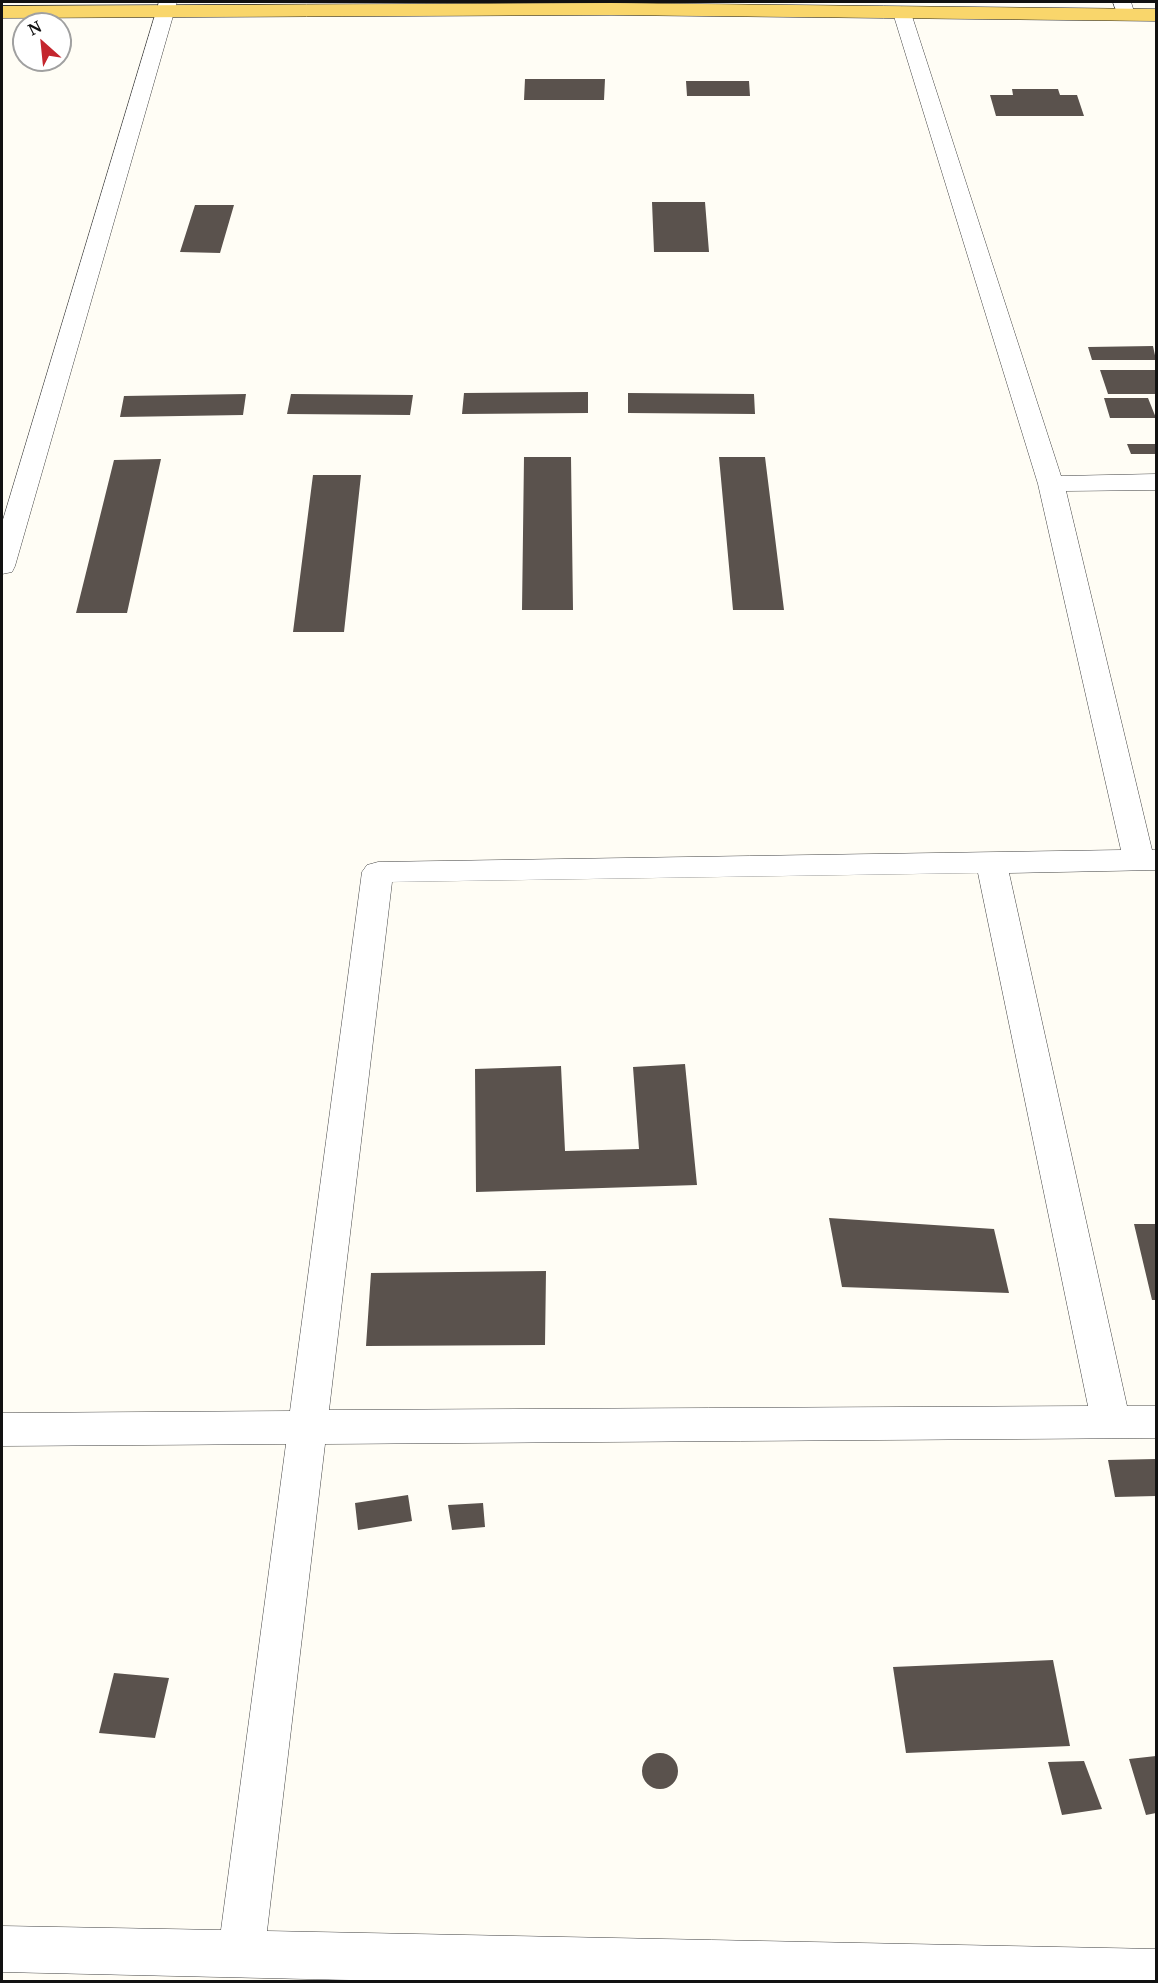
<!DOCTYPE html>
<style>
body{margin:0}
#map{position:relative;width:1158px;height:1983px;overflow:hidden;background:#fffdf5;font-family:"Noto Serif",serif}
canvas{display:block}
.frame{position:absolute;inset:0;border:3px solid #111;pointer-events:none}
.north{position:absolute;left:12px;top:12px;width:60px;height:60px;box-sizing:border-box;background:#fff;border:2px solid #a0a0a0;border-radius:50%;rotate:333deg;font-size:16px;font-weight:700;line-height:24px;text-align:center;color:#111}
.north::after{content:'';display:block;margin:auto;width:21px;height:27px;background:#c4262e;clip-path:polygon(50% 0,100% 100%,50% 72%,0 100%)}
</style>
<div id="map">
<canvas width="1158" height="1983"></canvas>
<div class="frame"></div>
<div class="north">N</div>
</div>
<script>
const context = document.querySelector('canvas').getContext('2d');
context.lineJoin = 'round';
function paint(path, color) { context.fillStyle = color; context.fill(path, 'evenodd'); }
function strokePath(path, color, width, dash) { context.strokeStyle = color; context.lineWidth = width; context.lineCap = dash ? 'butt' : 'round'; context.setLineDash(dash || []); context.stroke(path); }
paint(new Path2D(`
 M 525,79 L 605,79 L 604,100 L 524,100 Z
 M 686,81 L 749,81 L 750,96 L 687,96 Z
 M 1012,89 L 1058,89 L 1060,95 L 1077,95 L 1084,116 L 996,116 L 990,95 L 1013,95 Z
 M 652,202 L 705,202 L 709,252 L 654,252 Z
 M 195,205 L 234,205 L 220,253 L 180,252 Z
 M 1153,346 L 1156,360 L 1092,360 L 1088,347 Z
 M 1100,370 L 1156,370 L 1156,394 L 1108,394 Z
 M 588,392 L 588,413 L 462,414 L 464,393 Z
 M 628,393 L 754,394 L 755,414 L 628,413 Z
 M 246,394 L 243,415 L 120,417 L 124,396 Z
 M 291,394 L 413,395 L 410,415 L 287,414 Z
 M 1104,398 L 1148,398 L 1156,418 L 1110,418 Z
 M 1127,444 L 1156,444 L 1156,454 L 1131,454 Z
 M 524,457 L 571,457 L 573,610 L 522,610 Z
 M 719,457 L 765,457 L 784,610 L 733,610 Z
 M 161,459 L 127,613 L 76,613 L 114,460 Z
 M 313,475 L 361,475 L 344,632 L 293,632 Z
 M 685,1064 L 697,1185 L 476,1192 L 475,1069 L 561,1066 L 565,1151 L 639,1149 L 633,1067 Z
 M 829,1218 L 994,1229 L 1009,1293 L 842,1287 Z
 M 1134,1224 L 1156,1224 L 1156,1300 L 1152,1300 Z
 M 546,1271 L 545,1345 L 366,1346 L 371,1273 Z
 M 1156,1459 L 1156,1496 L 1115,1497 L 1108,1460 Z
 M 408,1495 L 412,1521 L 358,1530 L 355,1503 Z
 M 483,1503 L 485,1527 L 452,1530 L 448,1505 Z
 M 1053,1660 L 1070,1746 L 906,1753 L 893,1667 Z
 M 114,1673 L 169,1678 L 155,1738 L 99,1733 Z
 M642 1771a18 18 0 1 1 36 0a18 18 0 1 1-36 0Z
 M 1156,1756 L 1156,1813 L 1146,1815 L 1129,1759 Z
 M 1084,1761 L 1102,1809 L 1062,1815 L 1048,1762 Z`), '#5a524d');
const minor = new Path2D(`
 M 159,2 L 177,2 L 15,566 L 12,572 L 2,574 L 2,523 Z
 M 1113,2 L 1131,2 L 1135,15 L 1133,19 L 1119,19 Z
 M 902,7 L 911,13 L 1061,476 L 1156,474 L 1156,490 L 1066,491 L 1152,850 L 1156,850 L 1156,870 L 1009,873 L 1127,1406 L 1156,1406 L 1156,1438 L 325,1444 L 267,1931 L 1156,1949 L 1156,1982 L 437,1982 L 2,1972 L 2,1926 L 221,1930 L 286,1444 L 2,1446 L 2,1413 L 290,1411 L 362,872 L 367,865 L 378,862 L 1121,850 L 1038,484 L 893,13 ZM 978,873 L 1088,1406 L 329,1410 L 392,882 Z`);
const major = new Path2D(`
 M 611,3 L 1156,9 L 1156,21 L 611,15 L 2,18 L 2,6 Z`);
strokePath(minor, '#444', 1);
strokePath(major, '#222', 1);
paint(minor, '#fff');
paint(major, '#f9d66b');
</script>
